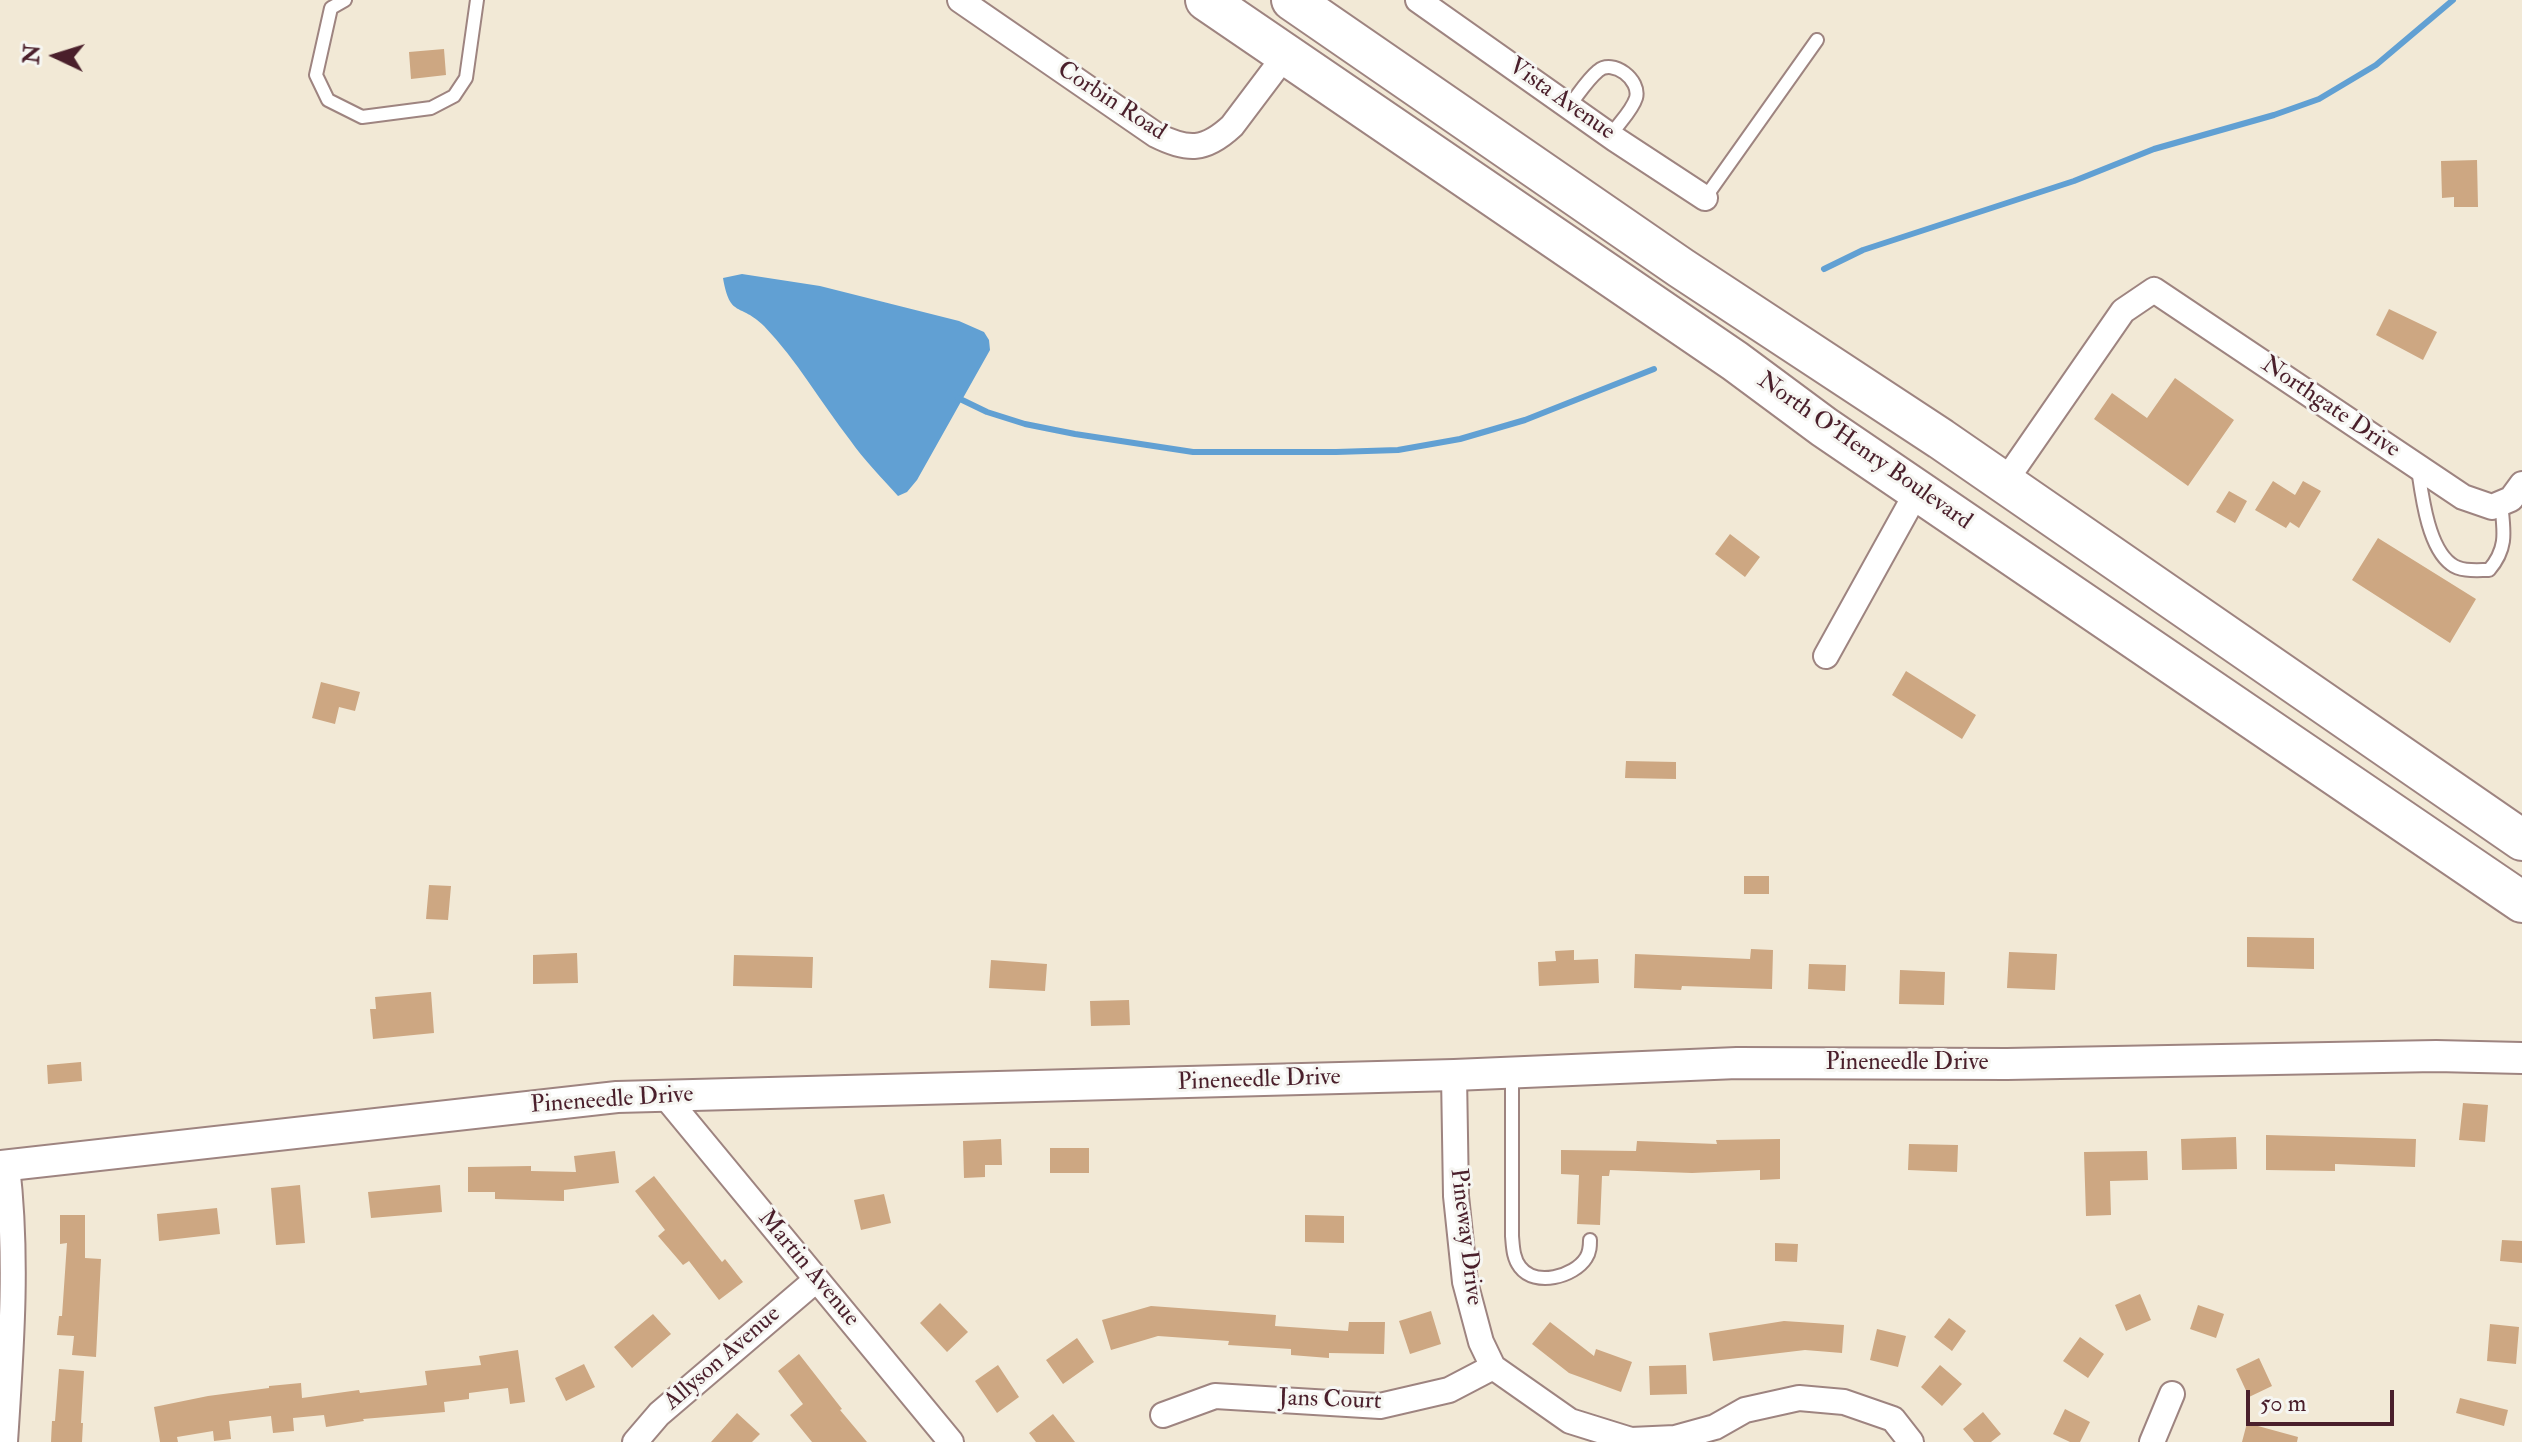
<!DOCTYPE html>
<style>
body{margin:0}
#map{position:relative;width:2522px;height:1442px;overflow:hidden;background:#f2e9d6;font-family:"IM FELL Double Pica",serif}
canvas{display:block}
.north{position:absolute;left:16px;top:16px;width:80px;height:80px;-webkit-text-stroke:6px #f6f6f2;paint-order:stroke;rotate:274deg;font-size:22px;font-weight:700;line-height:32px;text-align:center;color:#4a1f2b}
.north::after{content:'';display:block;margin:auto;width:28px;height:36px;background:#4a1f2b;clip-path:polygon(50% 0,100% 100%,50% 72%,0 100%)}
.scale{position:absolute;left:2246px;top:1390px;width:148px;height:36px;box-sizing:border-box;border:4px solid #4a1f2b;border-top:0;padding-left:10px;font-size:24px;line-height:28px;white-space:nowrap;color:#4a1f2b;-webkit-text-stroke:6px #f6f6f2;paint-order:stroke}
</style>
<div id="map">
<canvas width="2522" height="1442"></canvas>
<div class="north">N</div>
<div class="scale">50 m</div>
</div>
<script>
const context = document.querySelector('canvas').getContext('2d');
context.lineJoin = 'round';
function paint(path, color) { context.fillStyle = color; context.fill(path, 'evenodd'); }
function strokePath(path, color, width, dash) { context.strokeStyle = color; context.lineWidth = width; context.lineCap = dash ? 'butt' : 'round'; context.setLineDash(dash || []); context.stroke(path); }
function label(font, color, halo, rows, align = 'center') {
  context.font = font + ' "IM FELL Double Pica",serif'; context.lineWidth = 6; context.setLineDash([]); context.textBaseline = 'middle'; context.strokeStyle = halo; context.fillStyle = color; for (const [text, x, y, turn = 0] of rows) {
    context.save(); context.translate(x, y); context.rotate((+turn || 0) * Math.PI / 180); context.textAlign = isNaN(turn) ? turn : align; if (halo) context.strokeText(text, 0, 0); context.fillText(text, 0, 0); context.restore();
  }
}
paint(new Path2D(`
 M 742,274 L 820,286 L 959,321 L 984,332 L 989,340 L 990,350 L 917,480 L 907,492 L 898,496 C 882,478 864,460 850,440 C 821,403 797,360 764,326 C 740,302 730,319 723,278 Z`), '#61a0d3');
strokePath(new Path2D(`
 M 1824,269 L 1863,250 L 2074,181 L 2154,149 L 2274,115 L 2319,99 L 2376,65 L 2453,0
 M 958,398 L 987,412 L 1025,424 L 1075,434 L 1193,452 L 1336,452 L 1398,450 L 1460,439 L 1525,420 L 1654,369`), '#61a0d3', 6);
paint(new Path2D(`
 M 444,49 L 446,75 L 411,79 L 409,52 Z
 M 2477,160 L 2478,207 L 2454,207 L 2454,197 L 2442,198 L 2441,161 Z
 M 2389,309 L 2437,332 L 2423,360 L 2376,335 Z
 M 2175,378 L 2234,420 L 2188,486 L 2094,419 L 2112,393 L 2147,418 Z
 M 2273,481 L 2295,495 L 2303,481 L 2321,491 L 2299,528 L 2290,522 L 2286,528 L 2255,510 Z
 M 2229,491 L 2247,501 L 2235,523 L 2216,512 Z
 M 1730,534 L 1760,557 L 1745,577 L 1715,554 Z
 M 2378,538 L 2476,599 L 2450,643 L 2352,580 Z
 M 1906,671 L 1976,715 L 1962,739 L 1892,695 Z
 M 321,682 L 360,692 L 355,711 L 339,707 L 335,724 L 312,718 Z
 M 1626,761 L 1676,762 L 1676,779 L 1625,778 Z
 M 1744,876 L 1769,876 L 1769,894 L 1744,894 Z
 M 429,885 L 451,886 L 448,920 L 426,919 Z
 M 2247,937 L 2314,938 L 2314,969 L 2247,967 Z
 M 1751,949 L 1773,950 L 1772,989 L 1682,986 L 1681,990 L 1634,988 L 1635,954 L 1750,959 Z
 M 1574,950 L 1574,960 L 1598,959 L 1599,983 L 1539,986 L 1538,962 L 1556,961 L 1555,951 Z
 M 2009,952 L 2057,954 L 2055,990 L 2007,988 Z
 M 577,953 L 578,983 L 533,984 L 533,955 Z
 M 734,955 L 813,957 L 812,988 L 733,986 Z
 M 991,960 L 1047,964 L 1045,991 L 989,988 Z
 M 1809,964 L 1846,965 L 1845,991 L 1808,989 Z
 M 1900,970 L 1945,972 L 1944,1005 L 1899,1004 Z
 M 431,992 L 434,1033 L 373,1039 L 370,1009 L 376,1009 L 375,997 Z
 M 1129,1000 L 1130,1025 L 1091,1026 L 1090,1001 Z
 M 81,1062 L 82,1081 L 48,1084 L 47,1065 Z
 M 2463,1103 L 2488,1105 L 2485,1142 L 2459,1140 Z
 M 2266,1135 L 2416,1139 L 2415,1167 L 2335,1164 L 2335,1171 L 2266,1170 Z
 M 2236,1137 L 2237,1169 L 2182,1170 L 2181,1139 Z
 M 1001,1139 L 1002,1165 L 985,1165 L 985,1177 L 964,1178 L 963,1141 Z
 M 1780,1139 L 1780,1179 L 1760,1180 L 1760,1170 L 1692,1173 L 1610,1170 L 1609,1176 L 1602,1176 L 1600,1225 L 1577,1224 L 1579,1175 L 1561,1174 L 1561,1150 L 1636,1151 L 1637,1141 L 1717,1144 L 1716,1140 Z
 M 1909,1144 L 1958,1145 L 1957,1172 L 1908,1170 Z
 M 1050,1148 L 1089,1148 L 1089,1173 L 1050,1173 Z
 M 615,1151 L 619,1183 L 564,1190 L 564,1201 L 495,1199 L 495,1192 L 468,1192 L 468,1167 L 531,1166 L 531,1171 L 576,1172 L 574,1156 Z
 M 2147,1151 L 2148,1180 L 2110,1181 L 2111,1215 L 2086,1216 L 2084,1152 Z
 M 654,1176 L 722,1262 L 725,1259 L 743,1282 L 719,1300 L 689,1261 L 683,1265 L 658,1236 L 665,1230 L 635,1191 Z
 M 300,1185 L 305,1243 L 276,1245 L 271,1188 Z
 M 440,1185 L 442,1212 L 371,1218 L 368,1192 Z
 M 884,1194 L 891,1223 L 861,1230 L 854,1200 Z
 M 217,1208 L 220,1234 L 159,1241 L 157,1214 Z
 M 60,1215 L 85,1215 L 85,1258 L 101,1259 L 96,1357 L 72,1355 L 74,1336 L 57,1335 L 59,1316 L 62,1316 L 67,1243 L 60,1244 Z
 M 1305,1215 L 1344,1216 L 1344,1243 L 1305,1242 Z
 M 2502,1240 L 2522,1241 L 2522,1263 L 2500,1261 Z
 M 1775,1243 L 1798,1244 L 1797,1262 L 1775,1261 Z
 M 2140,1294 L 2151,1320 L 2126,1331 L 2115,1305 Z
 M 940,1303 L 968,1332 L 947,1352 L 920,1323 Z
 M 2198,1305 L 2224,1314 L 2216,1338 L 2190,1329 Z
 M 1151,1306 L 1276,1315 L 1275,1326 L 1348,1331 L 1349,1322 L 1385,1322 L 1384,1354 L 1329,1353 L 1329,1358 L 1291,1355 L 1291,1349 L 1228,1345 L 1229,1341 L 1158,1336 L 1111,1350 L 1102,1320 Z
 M 1431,1311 L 1441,1344 L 1410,1354 L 1399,1321 Z
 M 653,1314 L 671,1334 L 632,1368 L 614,1347 Z
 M 1949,1318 L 1966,1331 L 1952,1351 L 1934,1337 Z
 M 1784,1321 L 1844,1325 L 1842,1353 L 1805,1350 L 1713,1361 L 1709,1333 Z
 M 1550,1322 L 1594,1356 L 1596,1349 L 1632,1362 L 1621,1392 L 1569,1373 L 1532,1344 Z
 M 2490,1324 L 2519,1327 L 2516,1364 L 2487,1361 Z
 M 1877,1329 L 1906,1336 L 1898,1367 L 1870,1360 Z
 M 2080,1337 L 2104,1354 L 2088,1378 L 2063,1361 Z
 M 1077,1338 L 1094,1362 L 1063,1384 L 1046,1360 Z
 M 518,1350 L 525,1402 L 510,1404 L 508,1388 L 469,1393 L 469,1399 L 444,1402 L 445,1412 L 363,1419 L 364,1421 L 326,1427 L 324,1415 L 293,1418 L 294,1431 L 273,1433 L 271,1416 L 229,1421 L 231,1439 L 214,1441 L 213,1431 L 177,1437 L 178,1442 L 160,1442 L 154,1407 L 208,1396 L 269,1388 L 269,1386 L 301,1383 L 302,1398 L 359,1390 L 360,1393 L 427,1385 L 425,1371 L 481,1365 L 479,1356 Z
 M 799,1354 L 842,1409 L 840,1410 L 867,1442 L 812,1442 L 790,1415 L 803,1404 L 778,1371 Z
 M 2259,1358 L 2272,1386 L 2249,1397 L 2236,1369 Z
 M 584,1364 L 595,1387 L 566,1401 L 555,1378 Z
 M 998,1365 L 1019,1397 L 997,1413 L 975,1381 Z
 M 1686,1365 L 1687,1394 L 1650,1395 L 1649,1366 Z
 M 1940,1365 L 1962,1384 L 1942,1406 L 1921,1387 Z
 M 59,1369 L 84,1371 L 81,1423 L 83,1423 L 82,1442 L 51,1442 L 52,1421 L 55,1421 Z
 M 2460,1398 L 2508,1410 L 2504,1426 L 2456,1413 Z
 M 2065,1409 L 2090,1422 L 2080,1442 L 2070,1442 L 2053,1434 Z
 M 1983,1412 L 2001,1434 L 1991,1442 L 1974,1442 L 1963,1429 Z
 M 737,1413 L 760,1434 L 752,1442 L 711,1442 Z
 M 1053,1414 L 1075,1442 L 1036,1442 L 1029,1433 Z
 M 2247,1423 L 2298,1437 L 2297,1442 L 2242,1442 Z`), '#cda782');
const service = new Path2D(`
 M 345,0 L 331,8 L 316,75 L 328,100 L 362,117 L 431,108 L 454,96 L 466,78 L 477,0
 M 1569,106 C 1578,95 1587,80 1598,71 C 1613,58 1641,80 1636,98 C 1632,111 1618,124 1611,135
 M 1705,198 L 1817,40
 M 2418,469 C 2422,496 2428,547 2451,564 C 2461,572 2477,570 2489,570 C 2508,548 2504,531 2501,503
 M 1512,1073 L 1512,1236 C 1513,1247 1513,1258 1520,1267 C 1535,1287 1574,1277 1586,1258 C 1590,1252 1590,1246 1590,1240`);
const minor = new Path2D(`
 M 960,0 L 1156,135 C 1188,151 1205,151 1232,126 L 1287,53
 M 1418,0 L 1615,139 L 1705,198
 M 2004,483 L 2123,311 L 2154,290 L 2463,497 L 2492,507 L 2511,499 L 2522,484
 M 1826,656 L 1918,490
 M 1454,1075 L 1456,1196 L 1465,1282 L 1481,1342 L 1493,1367 L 1570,1421 L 1631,1440 L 1675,1438 L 1715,1427 L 1745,1410 L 1799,1398 L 1844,1402 L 1893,1419 L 1911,1442
 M 665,1096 L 951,1442
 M 1163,1415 L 1215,1396 L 1380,1406 L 1449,1390 L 1493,1367
 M 5,1442 C 11,1350 18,1258 7,1166
 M 635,1442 L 659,1414 L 816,1280
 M 2152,1442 L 2172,1394`);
const tertiary = new Path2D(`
 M 0,1166 L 617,1097 L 1454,1075 L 1737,1063 L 2007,1064 L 2436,1056 L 2522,1058`);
const trunk = new Path2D(`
 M 1206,0 L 1735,361 L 1824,427 L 2522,902
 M 1292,0 L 1681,268 L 1941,439 L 2522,840`);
strokePath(service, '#9e8480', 16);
strokePath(minor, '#9e8480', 28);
strokePath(tertiary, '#9e8480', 34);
strokePath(trunk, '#9e8480', 44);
strokePath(service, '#fff', 12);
strokePath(minor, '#fff', 24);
strokePath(tertiary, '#fff', 30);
strokePath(trunk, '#fff', 40);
label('24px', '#4a1f2b', '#f6f6f2', [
 ["Vista Avenue",1561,100,35],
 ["Corbin Road",1111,102,33],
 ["Northgate Drive",2330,408,34],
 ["North O'Henry Boulevard",1864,452,35],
 ["Pineneedle Drive",1907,1064],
 ["Pineneedle Drive",1259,1081,-2],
 ["Pineneedle Drive",612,1101,-4],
 ["Pineway Drive",1465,1237,83],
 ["Martin Avenue",808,1269,50],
 ["Allyson Avenue",723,1359,-41],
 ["Jans Court",1330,1401,2]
]);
</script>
